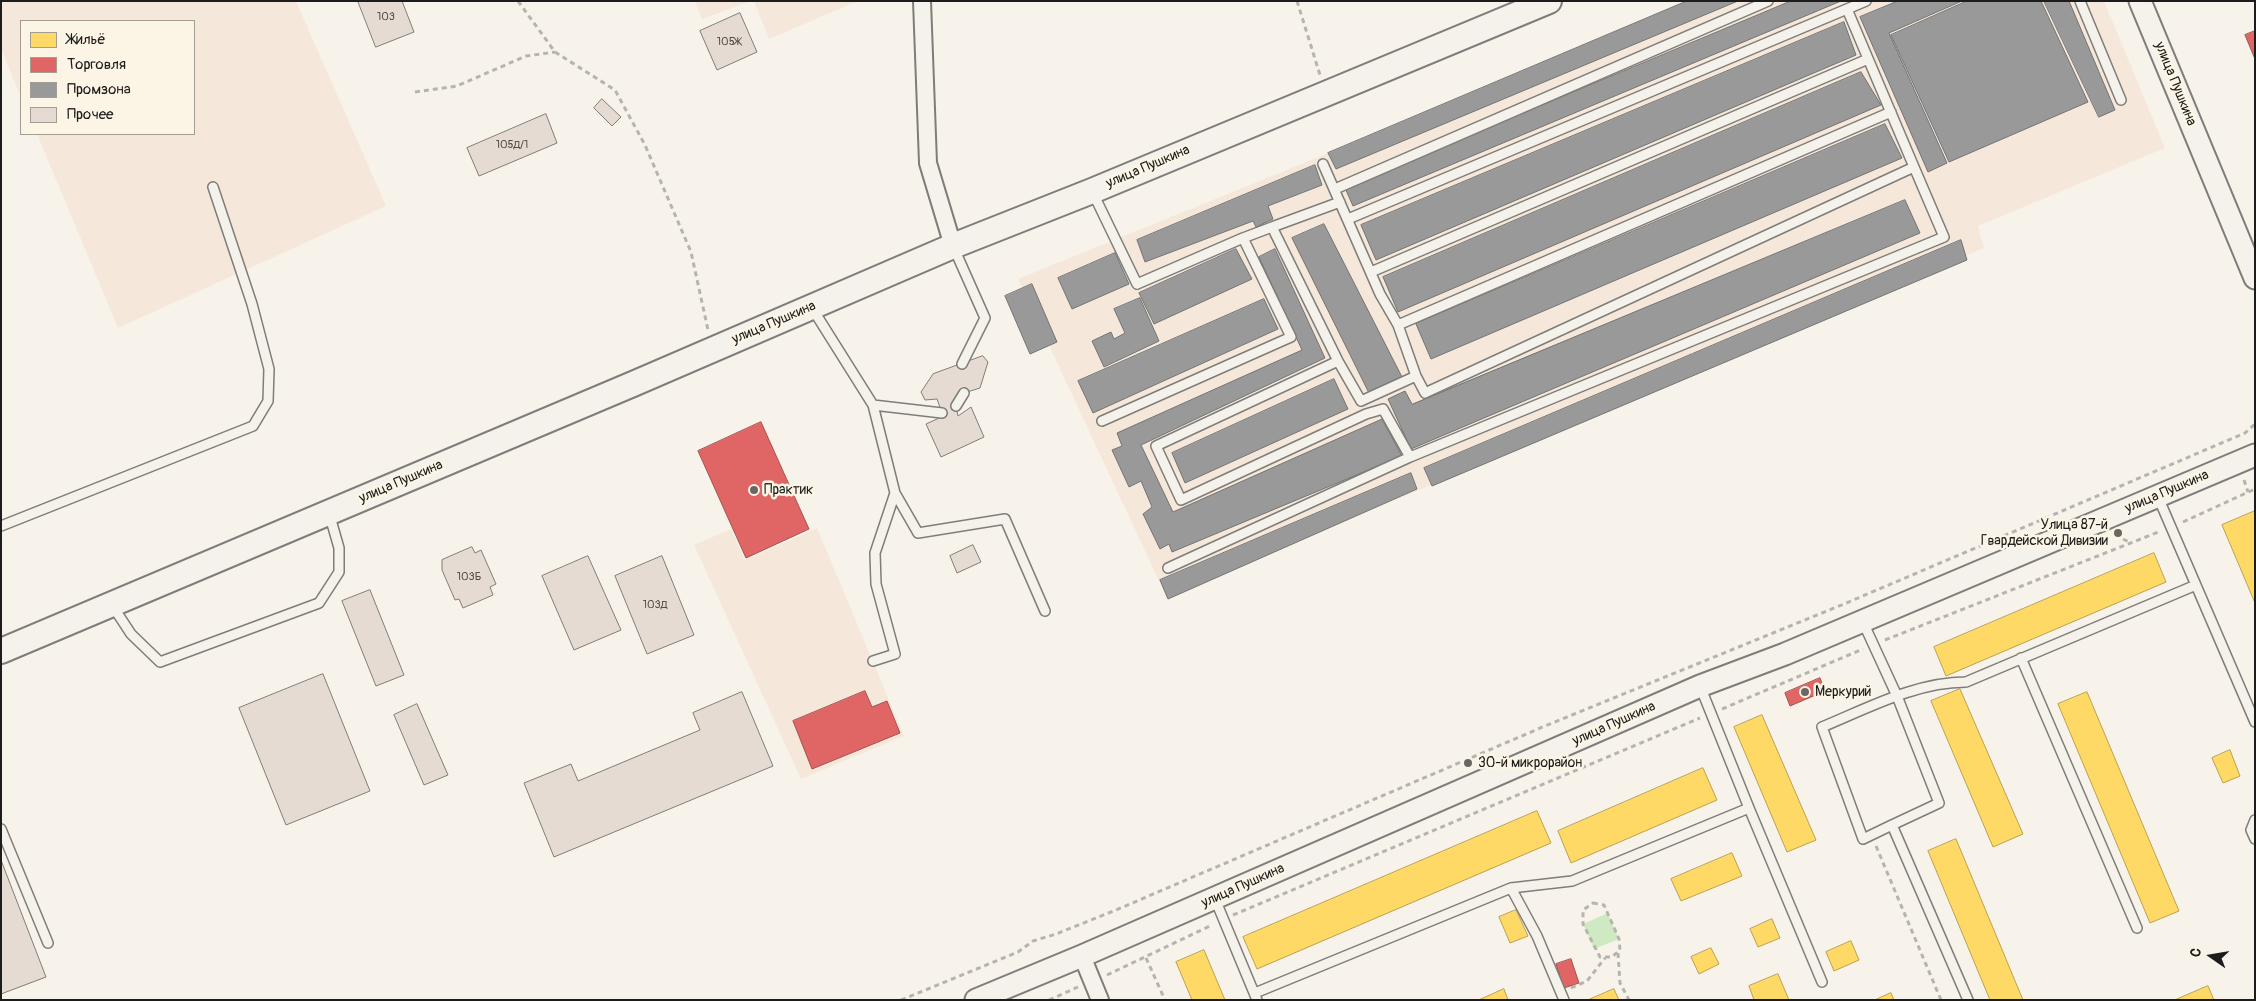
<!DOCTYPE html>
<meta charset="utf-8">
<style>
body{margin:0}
#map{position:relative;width:2256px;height:1001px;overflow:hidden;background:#f7f3ea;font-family:Pangolin,sans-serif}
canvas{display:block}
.frame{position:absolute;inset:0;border:2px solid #1c1c1c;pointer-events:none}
.legend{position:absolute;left:20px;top:20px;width:175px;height:115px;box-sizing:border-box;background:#fcf5e5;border:1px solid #a29e95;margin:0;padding:6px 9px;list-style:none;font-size:15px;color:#1c1c1c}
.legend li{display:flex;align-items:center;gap:10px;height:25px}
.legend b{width:25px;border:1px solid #a29e95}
.north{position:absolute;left:2186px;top:931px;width:50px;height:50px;-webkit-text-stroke:4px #fcf5e5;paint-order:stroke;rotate:283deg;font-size:14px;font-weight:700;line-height:20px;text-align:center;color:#1c1c1c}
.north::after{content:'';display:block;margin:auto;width:18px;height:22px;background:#1c1c1c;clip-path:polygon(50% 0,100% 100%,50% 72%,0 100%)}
</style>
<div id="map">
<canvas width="2256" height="1001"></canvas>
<div class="frame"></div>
<ul class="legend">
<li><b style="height:14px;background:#ffd966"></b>Жильё</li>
<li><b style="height:14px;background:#e06666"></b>Торговля</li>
<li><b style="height:14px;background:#999"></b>Промзона</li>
<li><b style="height:14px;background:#e6dbd2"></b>Прочее</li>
</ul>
<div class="north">С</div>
</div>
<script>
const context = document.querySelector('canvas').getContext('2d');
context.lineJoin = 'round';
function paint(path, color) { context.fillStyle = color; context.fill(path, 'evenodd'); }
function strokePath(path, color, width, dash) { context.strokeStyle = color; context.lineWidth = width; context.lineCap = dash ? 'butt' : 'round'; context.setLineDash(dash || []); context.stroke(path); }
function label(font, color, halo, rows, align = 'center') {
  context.font = font + ' Pangolin,sans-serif'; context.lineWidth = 5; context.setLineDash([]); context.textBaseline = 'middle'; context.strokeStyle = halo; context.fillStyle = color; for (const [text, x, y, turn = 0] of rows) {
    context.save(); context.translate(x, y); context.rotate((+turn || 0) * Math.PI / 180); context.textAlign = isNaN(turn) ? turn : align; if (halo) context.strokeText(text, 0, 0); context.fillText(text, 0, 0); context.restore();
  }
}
paint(new Path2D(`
 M 1,1 L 296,1 L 386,206 L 118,328 L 37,134 L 194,134 L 194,21 L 21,21 L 21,97 L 1,49 Z
 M 695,1 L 752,1 L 702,19 Z
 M 754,1 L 858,1 L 769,39 Z
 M 1703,1 L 2104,1 L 2165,148 L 1978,226 L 1984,248 L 1167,598 L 1018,279 Z
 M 817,528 L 904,736 L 801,779 L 694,545 L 731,529 L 745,560 Z`), '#f5e8da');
paint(new Path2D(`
 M 1608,913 L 1619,939 L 1594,949 L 1583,924 Z`), '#cfeac3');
const homes = new Path2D(`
 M 2255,511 L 2255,603 L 2222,525 Z
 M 2154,553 L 2166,582 L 1946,676 L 1934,647 Z
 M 1960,689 L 2023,834 L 1993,847 L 1931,701 Z
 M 2087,692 L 2179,911 L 2150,923 L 2058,704 Z
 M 1762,715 L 1816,840 L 1787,852 L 1734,727 Z
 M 2230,750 L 2240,776 L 2223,783 L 2212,758 Z
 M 1703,768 L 1717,800 L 1571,863 L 1558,831 Z
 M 1537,811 L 1551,843 L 1257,969 L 1243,937 Z
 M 1956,839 L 2023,1000 L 1990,1000 L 1928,851 Z
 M 1732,853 L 1742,876 L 1681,901 L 1671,879 Z
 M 1516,910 L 1528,936 L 1510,943 L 1499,917 Z
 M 1772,919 L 1780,938 L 1758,947 L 1750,929 Z
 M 1851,941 L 1859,960 L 1834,971 L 1826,952 Z
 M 1711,948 L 1719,964 L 1699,974 L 1691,957 Z
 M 1204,950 L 1225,1000 L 1192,1000 L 1176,962 Z
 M 1778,974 L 1789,1000 L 1754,1000 L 1749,986 Z
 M 2208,986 L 2214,1000 L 2175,1000 Z
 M 1504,989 L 1508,1000 L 1479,1000 Z
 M 1614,989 L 1619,1000 L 1588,1000 Z
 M 1891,993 L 1894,1000 L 1875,1000 Z`);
paint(homes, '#ffd966');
strokePath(homes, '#bba050', 1);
const shops = new Path2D(`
 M 2255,31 L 2255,59 L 2245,35 Z
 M 761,422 L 809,529 L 746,558 L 698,451 Z
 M 1820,678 L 1825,691 L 1790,706 L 1785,693 Z
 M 865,691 L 872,707 L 887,701 L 900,733 L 812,769 L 793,721 Z
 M 1571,959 L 1579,983 L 1564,988 L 1556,964 Z`);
paint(shops, '#e06666');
strokePath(shops, '#a55050', 1);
const industry = new Path2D(`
 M 1687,1 L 1738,1 L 1336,169 L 1328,153 Z
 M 1791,1 L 1841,1 L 1353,206 L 1345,188 Z
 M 1898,1 L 1962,1 L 1889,33 L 1947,163 L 1928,172 L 1860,17 Z
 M 1967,1 L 2041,1 L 2088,102 L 1949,162 L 1891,35 Z
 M 2044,1 L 2069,1 L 2115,110 L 2099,117 Z
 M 1844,22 L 1856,55 L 1376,260 L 1361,225 Z
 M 1861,72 L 1881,105 L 1398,312 L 1383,277 Z
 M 1885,124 L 1902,158 L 1431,359 L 1416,324 Z
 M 1315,165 L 1322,185 L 1268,206 L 1273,219 L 1256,227 L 1253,221 L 1145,262 L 1137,240 Z
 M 1905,200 L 1920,233 L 1411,449 L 1388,399 L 1405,391 L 1412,404 Z
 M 1324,224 L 1402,377 L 1370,395 L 1292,238 Z
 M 1961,240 L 1967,260 L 1432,486 L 1424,468 Z
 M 1236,249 L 1252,279 L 1154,324 L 1139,293 Z
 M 1275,249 L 1325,358 L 1141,445 L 1173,512 L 1382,419 L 1402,456 L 1172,552 L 1169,544 L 1160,549 L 1143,514 L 1152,507 L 1141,481 L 1129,487 L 1112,450 L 1122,446 L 1117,433 L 1302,350 L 1259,257 Z
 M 1115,253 L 1129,284 L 1072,309 L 1058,278 Z
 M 1032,284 L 1057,342 L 1030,354 L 1005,296 Z
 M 1140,298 L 1159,341 L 1104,367 L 1092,341 L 1111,332 L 1114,339 L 1125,333 L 1114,309 Z
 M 1264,299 L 1278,329 L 1093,413 L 1078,381 Z
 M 1334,379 L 1348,409 L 1185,483 L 1172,453 Z
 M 1411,473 L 1417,489 L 1168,599 L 1160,580 Z`);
paint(industry, '#999');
strokePath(industry, '#747474', 1);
const building = new Path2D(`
 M 358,1 L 402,1 L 414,32 L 376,47 Z
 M 740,13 L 757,52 L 717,70 L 700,31 Z
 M 602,99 L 621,117 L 612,126 L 594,108 Z
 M 546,114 L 557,143 L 479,176 L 467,148 Z
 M 983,356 L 988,362 L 980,388 L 964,393 L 956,406 L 958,416 L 971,407 L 984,437 L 941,457 L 926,424 L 939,418 L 942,413 L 937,399 L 925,400 L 921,392 L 933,374 Z
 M 973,545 L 981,562 L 957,573 L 950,556 Z
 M 472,547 L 475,553 L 481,550 L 496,584 L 490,587 L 493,595 L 463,608 L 459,599 L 455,600 L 442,570 L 442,560 Z
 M 588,556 L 621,630 L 574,650 L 542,576 Z
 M 662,556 L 694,635 L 647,654 L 615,576 Z
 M 370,590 L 404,675 L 376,686 L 342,601 Z
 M 323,674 L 370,791 L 286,825 L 239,708 Z
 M 742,692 L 773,766 L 554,857 L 524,783 L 571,764 L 578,781 L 700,730 L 693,713 Z
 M 417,704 L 448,775 L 424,785 L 394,715 Z
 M 1,860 L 46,977 L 1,994 Z`);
paint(building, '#e6dbd2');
strokePath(building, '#7f7d79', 1);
const service = new Path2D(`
 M 2080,1 L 2121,100
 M 1323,164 L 1380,294 L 1398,325 L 1416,376 L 1425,393 L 1914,167 L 1847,9 L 1866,1
 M 1335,189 L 1768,1
 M 1092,191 L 1137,284 L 1243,238 L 1291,337 L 1102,421
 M 1340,202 L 1272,227 L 1338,361 L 1361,401 L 1416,376
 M 1348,219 L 1847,9
 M 1243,238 L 1272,227
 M 953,246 L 985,318 L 962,364
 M 1371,272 L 1868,59
 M 812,308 L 873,405 L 895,493 L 918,533 L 1005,519 L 1045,611
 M 1398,325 L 1891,112
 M 1338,361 L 1156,446 L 1181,500 L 1366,414 L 1383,409 L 1410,457
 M 873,405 L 942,413
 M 956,406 L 964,393
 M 2158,497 L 2255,722
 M 1,526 L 253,426 L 268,401 L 269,369 L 252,304 L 213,187
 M 1168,568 L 1410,457 L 1944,237 L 1914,167
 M 112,605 L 131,634 L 160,662 L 319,603 L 339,572 L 339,548 L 329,513
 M 1862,620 L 1897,696 L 1939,803 L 1892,825 L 1968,1000
 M 2021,658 L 2137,928
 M 873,661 L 895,654 L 876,584 L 875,553 L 895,493
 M 1700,686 L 1749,808 L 1822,982
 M 2255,820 L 2251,830 L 2255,839
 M 1892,825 L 1863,839 L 1822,727 C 1868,708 1916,682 1966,682 L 2196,585
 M 1,829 L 48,943
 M 1511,888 L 1572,881 L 1749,808
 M 1215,899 L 1257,1000
 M 1255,993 L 1511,888 L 1537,936 L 1564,1000`);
const minor = new Path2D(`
 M 922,1 L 928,163 L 953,246
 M 1082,956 L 1100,1000`);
const tertiary = new Path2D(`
 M 2140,1 L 2255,278
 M 976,1000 L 1082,956 L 1700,686 L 1785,654 L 2255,455`);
const secondary = new Path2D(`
 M 1,651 L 633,384 L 953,246 L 1092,191 L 1549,1`);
strokePath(service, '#7f7d79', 12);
strokePath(minor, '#7f7d79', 20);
strokePath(tertiary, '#7f7d79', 25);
strokePath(secondary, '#7f7d79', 28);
strokePath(new Path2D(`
 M 518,1 L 555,52 L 615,90 L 645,145 L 691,252 L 708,330
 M 1297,1 L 1320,75
 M 415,92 L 457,86 L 526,56 L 555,52
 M 2244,480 L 2248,492
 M 2183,522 L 2255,489
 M 2115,535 L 2131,543
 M 1885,640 L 2161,531
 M 1722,709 L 1863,649
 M 1876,846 L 1941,1000
 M 1593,903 L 1604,905 L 1619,939 L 1620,950 L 1612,957 L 1600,957 L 1583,924 L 1583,910 Z
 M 1233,915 L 1700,718
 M 1618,953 L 1620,983 L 1629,1000
 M 1146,958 L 1165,1000
 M 1107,975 L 1212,925
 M 1571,988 L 1587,981 L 1605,958
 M 901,1000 L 1018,952 L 1033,941 L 1056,934 L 1116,910 L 1545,726 L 1844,604 L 2245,433 L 2255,424
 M 1049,1000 L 1078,987`), '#b6b4af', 3, [5, 4]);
strokePath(service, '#f5f2ec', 9);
strokePath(minor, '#f5f2ec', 16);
strokePath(tertiary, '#f5f2ec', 21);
strokePath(secondary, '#f5f2ec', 24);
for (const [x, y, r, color] of [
 [754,490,5,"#696764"],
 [2118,533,5,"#696764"],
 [1805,692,5,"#696764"],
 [1468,763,5,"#696764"]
]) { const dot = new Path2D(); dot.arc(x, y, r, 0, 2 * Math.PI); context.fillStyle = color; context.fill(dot); strokePath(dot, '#fcf5e5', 2); }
label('11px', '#504d4a', null, [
 ["103",386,17],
 ["105Ж",729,42],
 ["105Д/1",512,145],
 ["103Б",469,577],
 ["103Д",655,605]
]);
label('14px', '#1c1c1c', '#fcf5e5', [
 ["улица Пушкина",2175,84,68],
 ["улица Пушкина",1148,167,-23],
 ["улица Пушкина",774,323,-23],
 ["улица Пушкина",401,482,-23],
 ["улица Пушкина",2167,492,-23],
 ["улица Пушкина",1614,724,-24],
 ["улица Пушкина",1243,886,-24]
]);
label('14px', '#1c1c1c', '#fcf5e5', [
 ["Практик",764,490],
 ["Улица 87-й",2108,525,"right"],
 ["Гвардейской Дивизии",2108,541,"right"],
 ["Меркурий",1815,692],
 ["30-й микрорайон",1478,763]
], 'left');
</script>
